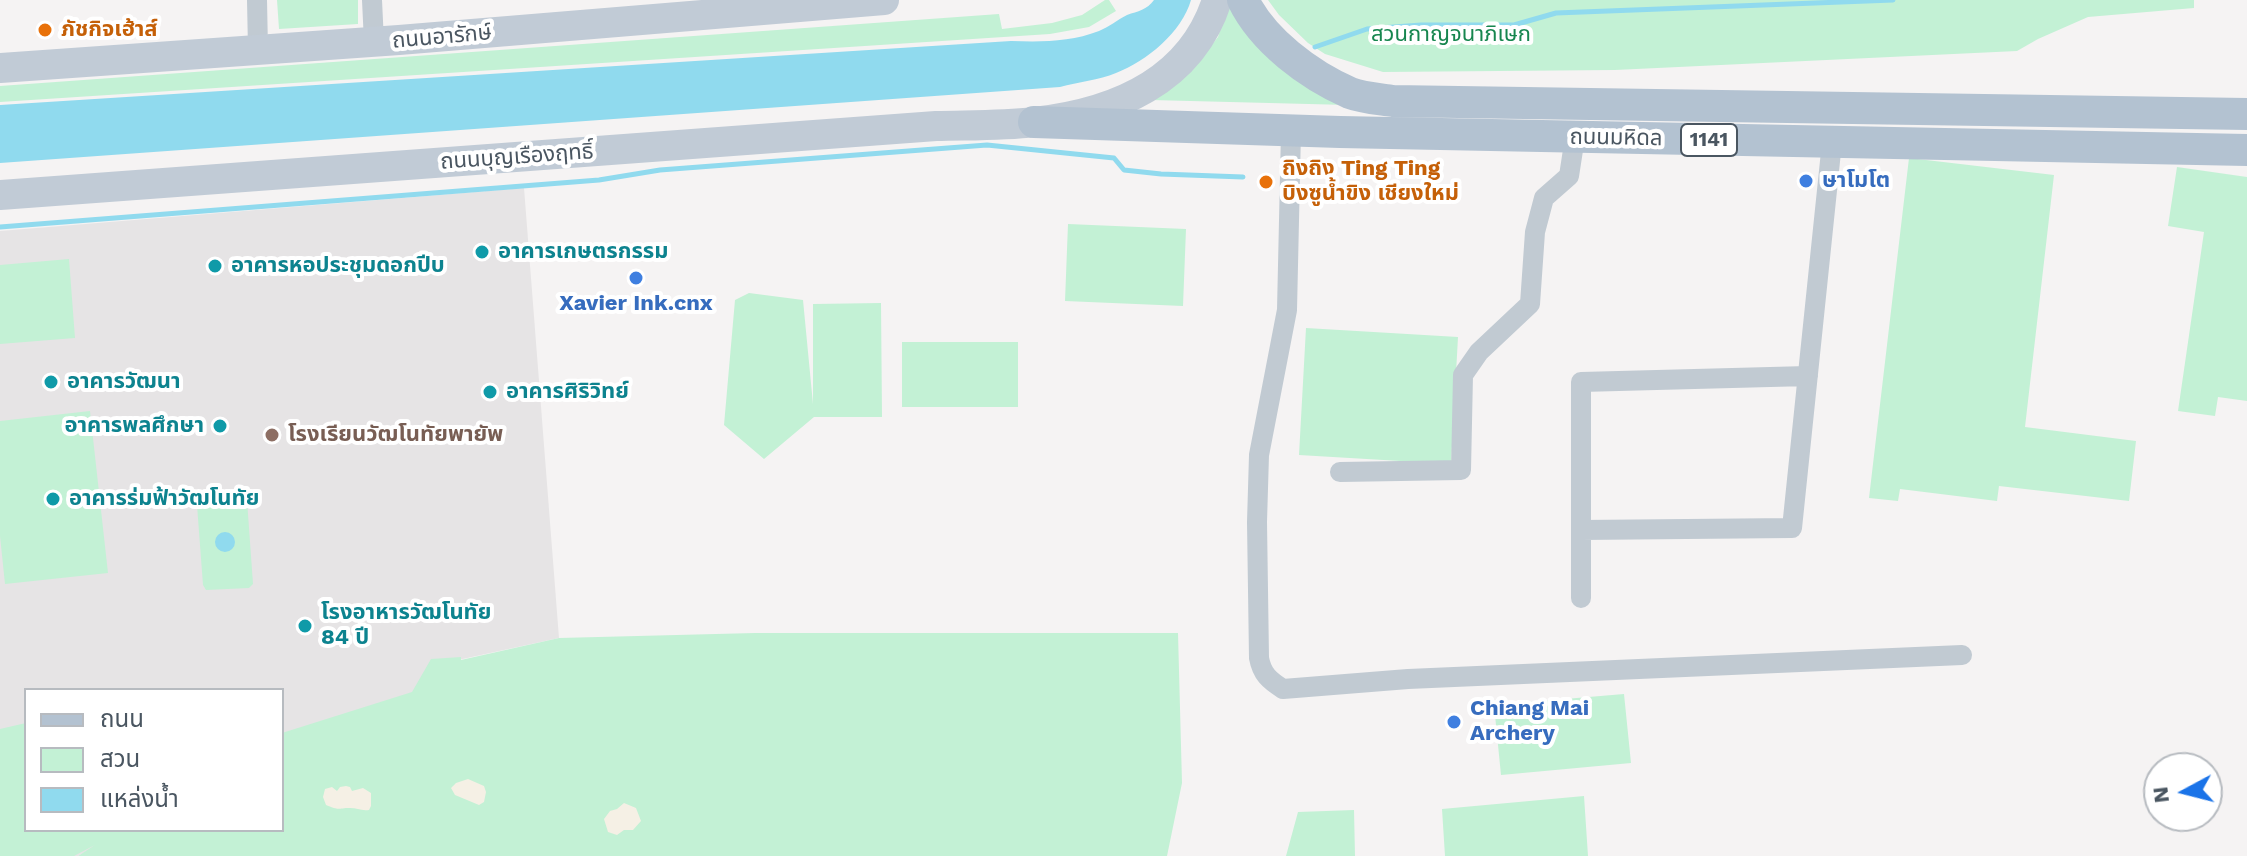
<!DOCTYPE html>
<meta charset="utf-8">
<style>
body{margin:0}
#map{position:relative;width:2247px;height:856px;overflow:hidden;background:#f5f3f3;font-family:"Work Sans","Noto Sans Thai",sans-serif}
canvas{display:block}
.legend{position:absolute;left:24px;top:688px;width:260px;height:144px;box-sizing:border-box;background:#fff;border:2px solid #b7bbc0;margin:0;padding:10px 14px;list-style:none;font-size:24px;color:#4a5661}
.legend li{display:flex;align-items:center;gap:16px;height:40px}
.legend b{width:40px;border:2px solid #b7bbc0}
.north{position:absolute;left:2143px;top:752px;width:80px;height:80px;box-sizing:border-box;background:#fff;border:2px solid #b7bbc0;border-radius:50%;rotate:263deg;font-size:22px;font-weight:700;line-height:32px;text-align:center;color:#4a5661}
.north::after{content:'';display:block;margin:auto;width:28px;height:36px;background:#1a73e8;clip-path:polygon(50% 0,100% 100%,50% 72%,0 100%)}
</style>
<div id="map">
<canvas width="2247" height="856"></canvas>
<ul class="legend">
<li><b style="height:10px;background:#b3c2d1"></b>ถนน</li>
<li><b style="height:22px;background:#c3f1d5"></b>สวน</li>
<li><b style="height:22px;background:#90daee"></b>แหล่งน้ำ</li>
</ul>
<div class="north">N</div>
</div>
<script>
const context = document.querySelector('canvas').getContext('2d');
context.lineJoin = 'round';
function paint(path, color) { context.fillStyle = color; context.fill(path, 'evenodd'); }
function strokePath(path, color, width, dash) { context.strokeStyle = color; context.lineWidth = width; context.lineCap = dash ? 'butt' : 'round'; context.setLineDash(dash || []); context.stroke(path); }
function label(font, color, halo, rows, align = 'center') {
  context.font = font + ' "Work Sans","Noto Sans Thai",sans-serif'; context.lineWidth = 8; context.setLineDash([]); context.textBaseline = 'middle'; context.strokeStyle = halo; context.fillStyle = color; for (const [text, x, y, turn = 0] of rows) {
    context.save(); context.translate(x, y); context.rotate((+turn || 0) * Math.PI / 180); context.textAlign = isNaN(turn) ? turn : align; if (halo) context.strokeText(text, 0, 0); context.fillText(text, 0, 0); context.restore();
  }
}
paint(new Path2D(`
 M 524,188 L 559,638 L 458,660 L 454,727 L 282,747 L 282,690 L 26,690 L 26,830 L 123,830 L 78,856 L 0,856 L 0,231 Z`), '#e6e4e5');
paint(new Path2D(`
 M 277,0 L 358,0 L 358,24 L 279,29 Z
 M 1105,0 L 1109,0 L 1116,11 L 1089,27 L 1050,34 L 0,102 L 0,86 L 999,14 L 1002,29 L 1052,23 L 1082,15 Z
 M 1230,0 L 1348,105 L 1151,100 L 1186,76 L 1218,37 Z
 M 1268,0 L 2194,0 L 2194,8 L 2088,17 L 2038,39 L 2017,51 L 1615,70 L 1383,72 L 1325,54 L 1308,43 L 1279,15 Z
 M 1909,158 L 2054,175 L 2025,427 L 2136,441 L 2129,501 L 1999,486 L 1997,501 L 1900,489 L 1898,501 L 1869,498 Z
 M 2177,167 L 2247,177 L 2247,401 L 2218,397 L 2215,416 L 2178,411 L 2204,232 L 2168,226 Z
 M 1068,224 L 1186,229 L 1183,306 L 1065,301 Z
 M 69,259 L 75,338 L 0,344 L 0,265 Z
 M 749,293 L 803,300 L 813,404 L 813,304 L 881,303 L 882,417 L 814,417 L 764,459 L 724,425 L 735,300 Z
 M 1306,328 L 1458,337 L 1451,464 L 1299,455 Z
 M 902,342 L 1018,342 L 1018,407 L 902,407 Z
 M 90,411 L 108,573 L 5,584 L 0,536 L 0,421 Z
 M 247,500 L 253,584 L 249,588 L 206,590 L 203,585 L 197,505 Z
 M 755,633 L 1178,633 L 1182,783 L 1167,856 L 78,856 L 95,845 L 74,856 L 0,856 L 0,729 L 26,723 L 26,830 L 282,830 L 282,733 L 412,692 L 431,659 L 461,657 L 461,660 L 559,638 Z
 M 1624,694 L 1631,763 L 1501,775 L 1494,705 Z
 M 1584,796 L 1588,856 L 1445,856 L 1442,809 Z
 M 1354,810 L 1355,856 L 1286,856 L 1298,812 Z`), '#c3f1d5');
paint(new Path2D(`
 M 468,779 L 484,786 L 486,792 L 484,802 L 479,805 L 455,795 L 451,788 L 456,783 Z
 M 346,786 L 350,787 L 352,791 L 363,788 L 371,793 L 371,806 L 369,810 C 361,811 357,808 350,808 C 337,808 340,811 326,805 L 323,797 L 325,789 L 332,787 L 337,791 L 340,787 Z
 M 624,803 L 636,808 L 641,821 L 633,830 L 624,830 L 617,835 L 608,832 L 604,819 L 610,811 L 617,809 Z`), '#f5f0e5');
paint(new Path2D(`
 M 1154,0 L 1191,0 C 1182,32 1147,61 1116,73 C 1099,80 1078,82 1060,87 L 0,163 L 0,105 L 1011,41 C 1042,42 1071,42 1099,31 C 1109,27 1117,20 1127,15 C 1138,11 1147,10 1154,0 Z
 M215 542a10 10 0 1 1 20 0a10 10 0 1 1-20 0Z`), '#90daee');
strokePath(new Path2D(`
 M 1315,47 L 1367,29 L 1421,25 L 1514,25 L 1556,13 L 1893,0
 M 0,227 L 599,180 L 660,170 L 987,145 L 1114,158 L 1124,170 L 1161,174 L 1243,177`), '#90daee', 5);
strokePath(new Path2D(`
 M 257,0 L 258,49
 M 372,0 L 374,42
 M 1291,131 L 1287,310 L 1259,455 L 1257,522 L 1259,658 C 1262,674 1269,680 1283,689 L 1408,679 L 1962,655
 M 1340,472 L 1461,470 L 1463,375 L 1479,352 L 1530,304 L 1535,232 L 1544,198 L 1569,176 L 1575,137
 M 1581,530 L 1792,528 L 1832,142
 M 1581,598 L 1581,382 L 1808,376`), '#c1cad2', 20);
strokePath(new Path2D(`
 M 0,68 L 399,40 L 884,0
 M 0,195 L 936,126 C 968,125 1002,126 1034,122 C 1114,113 1191,82 1217,0`), '#c1cbd6', 30);
strokePath(new Path2D(`
 M 1243,0 C 1263,41 1309,75 1350,93 C 1363,98 1380,99 1393,101 L 2247,114
 M 1034,122 L 1340,132 L 2247,150`), '#b3c2d1', 32);
for (const [x, y, r, color] of [
 [45,30,8,"#e8710a"],
 [1806,181,8,"#3f7fe0"],
 [1266,182,8,"#e8710a"],
 [482,252,8,"#0f9aa8"],
 [215,266,8,"#0f9aa8"],
 [636,278,8,"#3f7fe0"],
 [51,382,8,"#0f9aa8"],
 [490,392,8,"#0f9aa8"],
 [220,426,8,"#0f9aa8"],
 [272,435,8,"#8d6e63"],
 [53,499,8,"#0f9aa8"],
 [305,626,8,"#0f9aa8"],
 [1454,722,8,"#3f7fe0"]
]) { const dot = new Path2D(); dot.arc(x, y, r, 0, 2 * Math.PI); context.fillStyle = color; context.fill(dot); strokePath(dot, '#fff', 3); }
for (const [x, y, w] of [
 [1709,140,56]
]) { const box = new Path2D(); box.roundRect(x - w / 2, y - 16, w, 32, 6); context.fillStyle = '#fff'; context.fill(box); strokePath(box, '#4a5661', 2); }
label('bold 20px', '#4a5661', null, [
 ["1141",1709,140]
]);
label('bold 22px', '#c56008', '#fff', [
 ["ภัชกิจเฮ้าส์",61,30],
 ["ถิงถิง Ting Ting",1282,169],
 ["บิงซูน้ำขิง เชียงใหม่",1282,194]
], 'left');
label('22px', '#17864f', '#fff', [
 ["สวนกาญจนาภิเษก",1451,35]
]);
label('22px', '#4a5661', '#fff', [
 ["ถนนอารักษ์",442,37,-5],
 ["ถนนมหิดล",1616,138,1],
 ["ถนนบุญเรืองฤทธิ์",517,157,-4]
]);
label('bold 22px', '#366cbe', '#fff', [
 ["ษาโมโต",1822,181],
 ["Xavier Ink.cnx",636,304,"center"],
 ["Chiang Mai",1470,709],
 ["Archery",1470,734]
], 'left');
label('bold 22px', '#0d838f', '#fff', [
 ["อาคารเกษตรกรรม",498,252],
 ["อาคารหอประชุมดอกปีบ",231,266],
 ["อาคารวัฒนา",67,382],
 ["อาคารศิริวิทย์",506,392],
 ["อาคารพลศึกษา",204,426,"right"],
 ["อาคารร่มฟ้าวัฒโนทัย",69,499],
 ["โรงอาหารวัฒโนทัย",321,613],
 ["84 ปี",321,638]
], 'left');
label('bold 22px', '#785e54', '#fff', [
 ["โรงเรียนวัฒโนทัยพายัพ",288,435]
], 'left');
</script>
